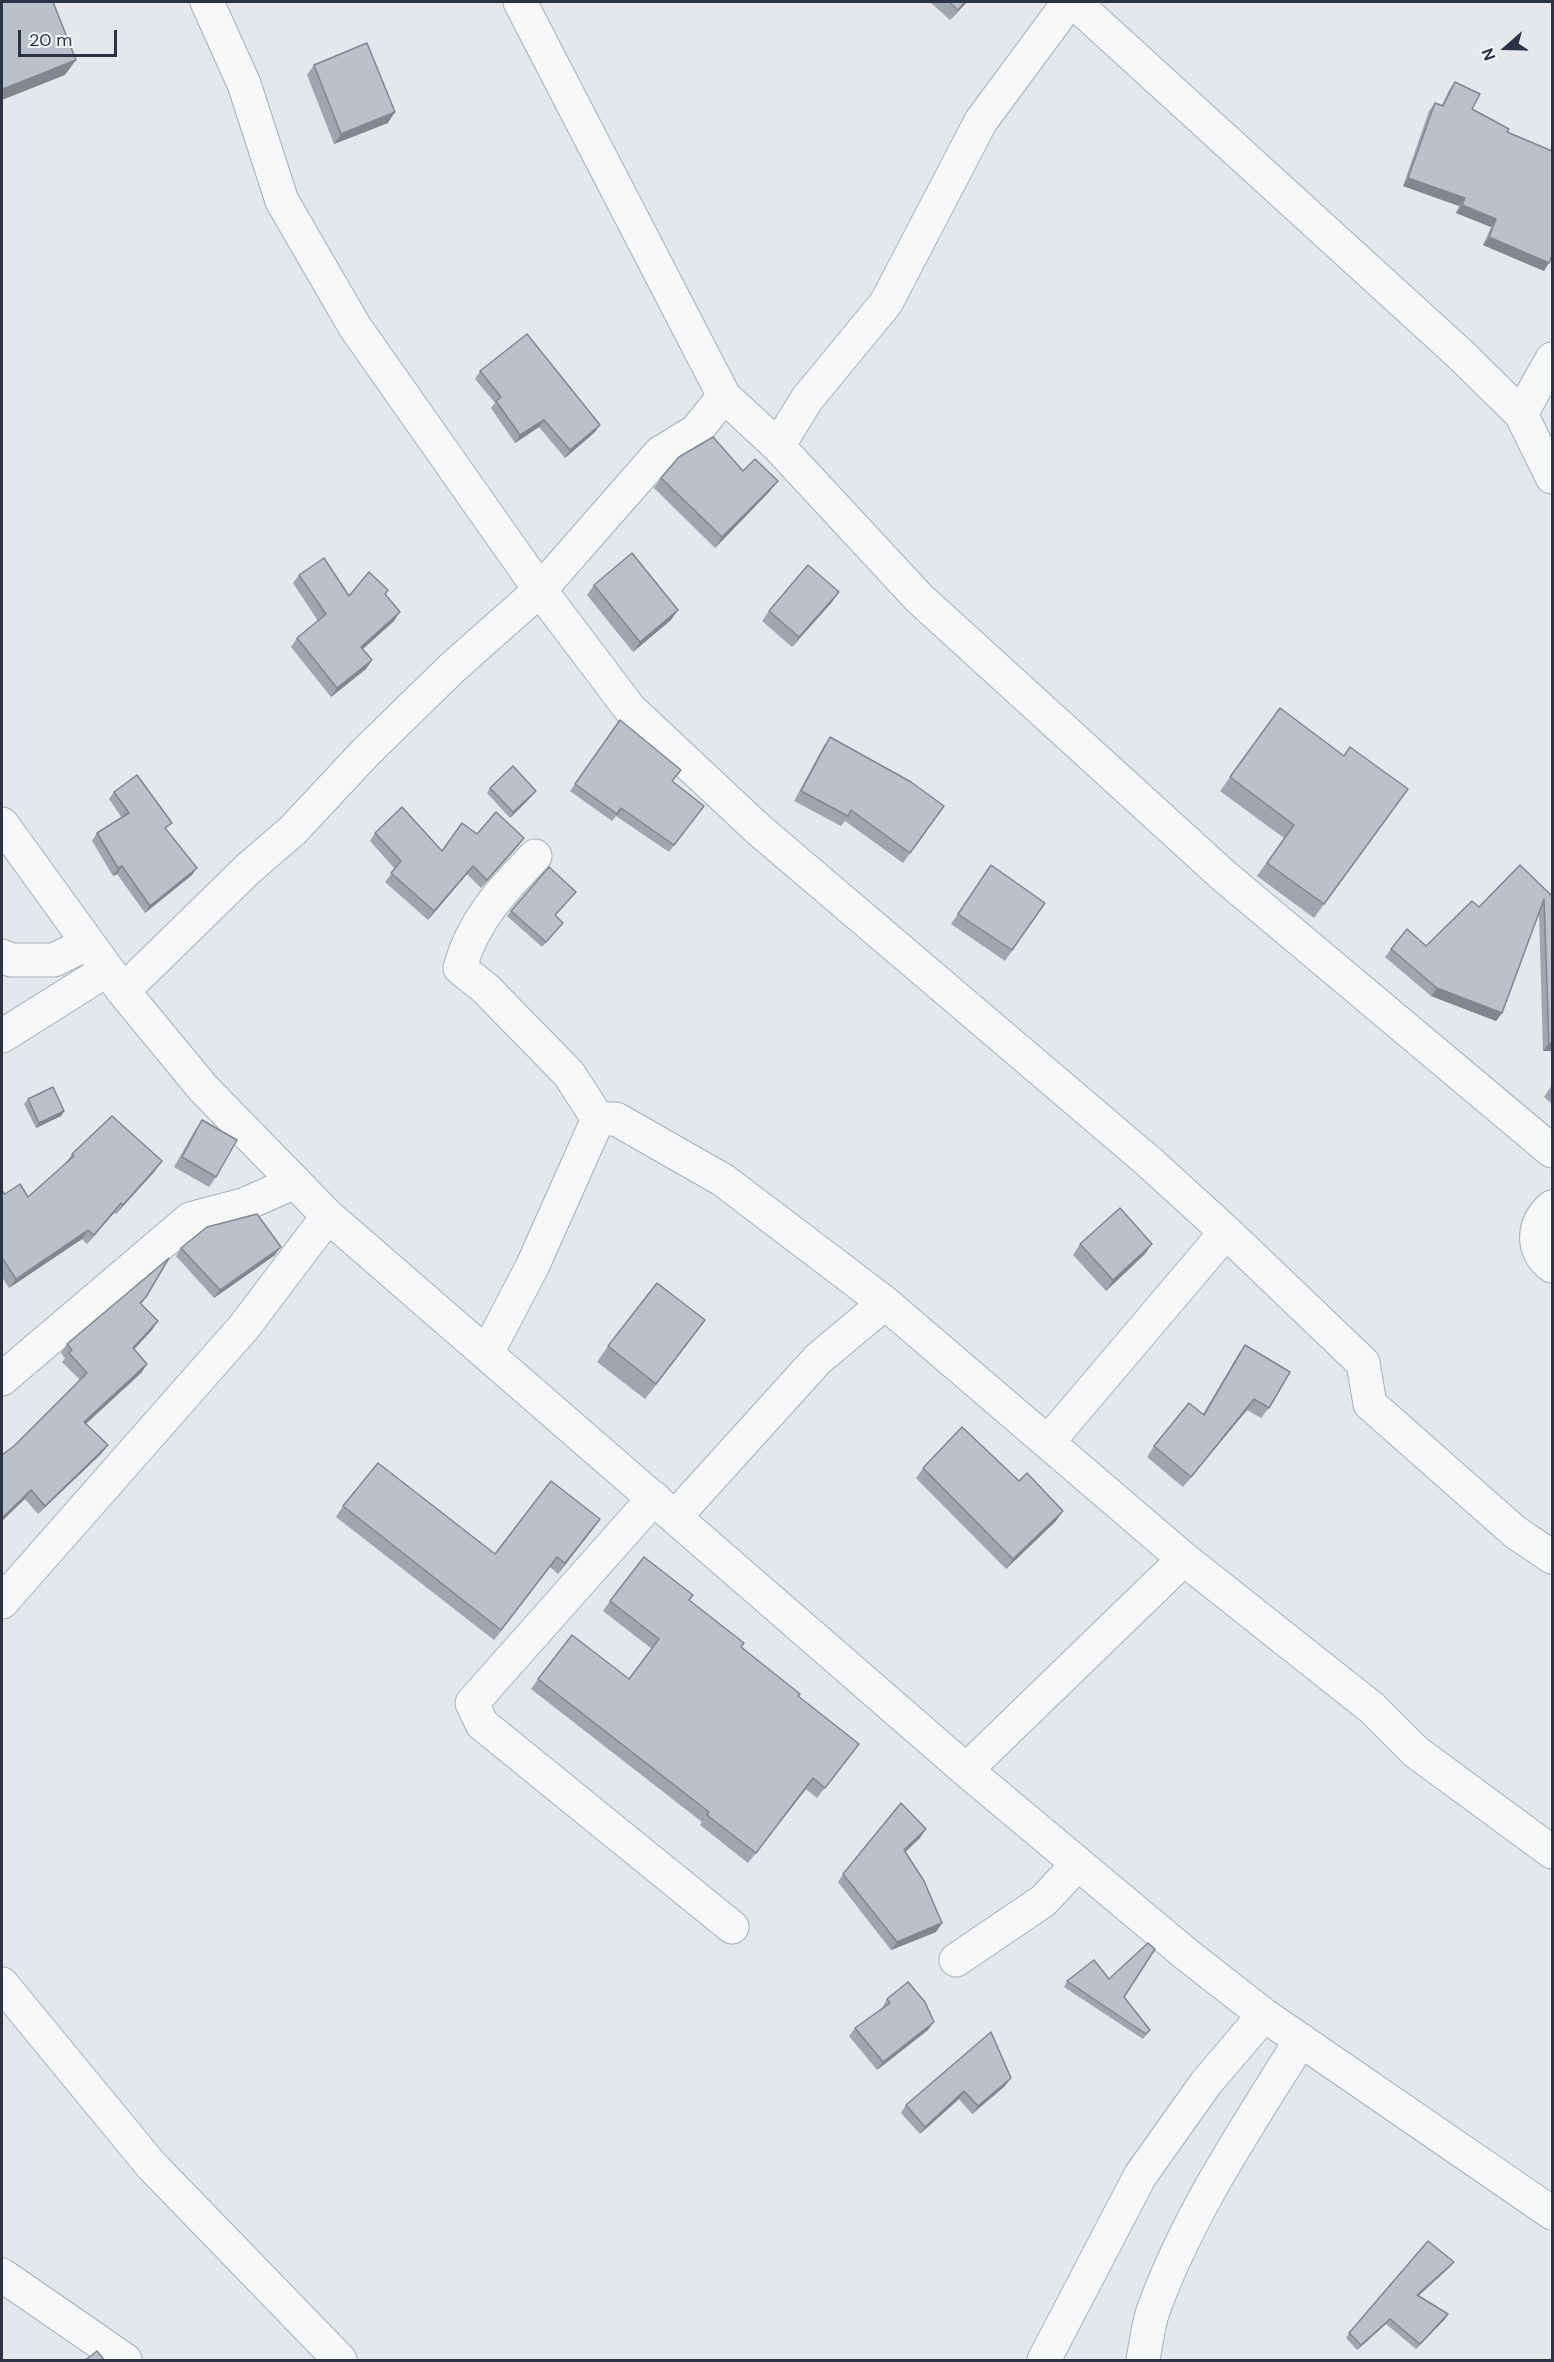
<!DOCTYPE html>
<style>
body{margin:0}
#map{position:relative;width:1554px;height:2362px;overflow:hidden;background:#e4e7ec;font-family:"DM Sans",sans-serif}
canvas{display:block}
.frame{position:absolute;inset:0;border:3px solid #2b3445;pointer-events:none}
.north{position:absolute;left:1476px;top:18px;width:60px;height:60px;-webkit-text-stroke:4px #f4f6f9;paint-order:stroke;rotate:250deg;font-size:16px;font-weight:700;line-height:24px;text-align:center;color:#2b3445}
.north::after{content:'';display:block;margin:auto;width:21px;height:27px;background:#2b3445;clip-path:polygon(50% 0,100% 100%,50% 72%,0 100%)}
.scale{position:absolute;left:18px;top:30px;width:99px;height:27px;box-sizing:border-box;border:3px solid #2b3445;border-top:0;padding-left:8px;font-size:18px;line-height:21px;white-space:nowrap;color:#2b3445;-webkit-text-stroke:4px #f4f6f9;paint-order:stroke}
</style>
<div id="map">
<canvas width="1554" height="2362"></canvas>
<div class="frame"></div>
<div class="north">N</div>
<div class="scale">20 m</div>
</div>
<script>
const context = document.querySelector('canvas').getContext('2d');
context.lineJoin = 'round';
function strokePath(path, color, width, dash) { context.strokeStyle = color; context.lineWidth = width; context.lineCap = dash ? 'butt' : 'round'; context.setLineDash(dash || []); context.stroke(path); }
function paint(path, color) { context.fillStyle = color; context.fill(path, 'evenodd'); }
const minor = new Path2D(`
 M 207,2 L 244,84 L 282,201 L 355,327 L 540,590 L 630,709 L 758,829 L 1148,1161 L 1226,1232 L 1363,1363 L 1370,1404 L 1515,1532 L 1552,1557
 M 520,2 L 724,396 L 778,446 L 919,598 L 1224,876 L 1552,1151
 M 1074,2 L 1461,355 L 1521,414 L 1552,477
 M 1521,414 L 1552,359
 M 778,446 L 807,399 L 886,303 L 981,121 L 1069,2
 M 2,824 L 123,991 L 203,1088 L 328,1216 L 966,1770 L 1186,1954 L 1264,2015 L 1552,2213
 M 535,856 C 502,890 472,922 460,968 L 486,989 L 569,1074 L 598,1119
 M 2,956 L 11,960 L 54,960 L 88,943
 M 123,991 L 248,869 L 293,830 L 365,753 L 452,668 L 540,590 L 660,453 L 696,431 L 724,396
 M 2,1036 L 107,970
 M 1552,1207 C 1533,1223 1530,1250 1552,1266
 M 487,1353 L 532,1267 L 598,1119 L 616,1119 L 723,1180 L 885,1303 L 1184,1559 L 1372,1708 L 1416,1752 L 1552,1852
 M 2,1379 L 190,1219 L 243,1205 L 295,1182
 M 1048,1442 L 1226,1232
 M 654,1498 L 472,1703 L 482,1724 L 732,1927
 M 675,1517 L 818,1359 L 885,1303
 M 2,1602 L 244,1327 L 328,1216
 M 966,1770 L 1184,1559
 M 956,1960 L 1043,1901 L 1078,1864
 M 2,1984 L 151,2165 L 340,2360
 M 2,2275 L 125,2360
 M 1044,2360 L 1140,2176 L 1206,2083 L 1264,2015
 M 1143,2360 C 1146,2344 1148,2326 1153,2311 C 1188,2214 1247,2127 1301,2040`);
strokePath(minor, '#a9aeb7', 35);
strokePath(minor, '#f7f8fa', 33);
paint(new Path2D(`
 M 930,2 L 967,2 L 950,20 Z
 M 314,65 L 388,123 L 334,144 L 307,75 Z
 M 1455,82 L 1472,109 L 1507,132 L 1544,271 L 1483,245 L 1491,227 L 1456,213 L 1459,206 L 1403,186 L 1429,111 L 1435,103 L 1442,105 L 1449,90 Z
 M 480,371 L 595,432 L 565,458 L 539,427 L 515,443 L 491,408 L 495,403 L 475,379 Z
 M 743,471 L 770,491 L 715,548 L 654,488 L 661,478 Z
 M 299,575 L 349,596 L 385,594 L 394,621 L 363,649 L 372,660 L 366,669 L 331,697 L 291,647 L 297,638 L 318,621 L 293,583 Z
 M 594,585 L 671,620 L 633,652 L 587,595 Z
 M 832,602 L 792,647 L 762,621 L 769,611 Z
 M 1280,708 L 1344,756 L 1408,789 L 1314,918 L 1257,876 L 1284,838 L 1220,791 Z
 M 620,720 L 672,781 L 704,806 L 669,852 L 616,816 L 612,821 L 570,791 Z
 M 830,737 L 944,806 L 903,863 L 845,821 L 841,826 L 794,801 L 823,747 Z
 M 490,788 L 532,796 L 510,818 L 487,793 Z
 M 114,792 L 167,831 L 192,875 L 145,913 L 117,874 L 113,876 L 92,841 L 97,833 L 122,818 L 109,799 Z
 M 375,833 L 442,851 L 477,834 L 524,838 L 518,846 L 481,888 L 467,874 L 428,920 L 385,882 L 395,869 L 370,841 Z
 M 991,865 L 1045,903 L 1005,961 L 951,924 Z
 M 1552,896 L 1552,1051 L 1543,1051 L 1539,914 L 1502,1013 L 1496,1021 L 1431,996 L 1385,957 L 1391,949 L 1426,946 L 1479,907 Z
 M 572,897 L 555,916 L 563,923 L 542,947 L 507,916 L 511,911 Z
 M 1552,1085 L 1552,1104 L 1544,1097 Z
 M 28,1099 L 64,1111 L 61,1116 L 36,1128 L 24,1104 Z
 M 202,1120 L 216,1177 L 209,1187 L 174,1167 L 195,1130 Z
 M 72,1154 L 155,1171 L 116,1214 L 114,1213 L 87,1244 L 82,1239 L 9,1288 L 2,1277 L 2,1191 L 5,1194 L 28,1197 L 65,1164 Z
 M 1080,1244 L 1145,1254 L 1106,1291 L 1073,1255 Z
 M 181,1248 L 275,1255 L 214,1298 L 176,1256 Z
 M 146,1297 L 141,1305 L 152,1330 L 134,1349 L 147,1364 L 141,1373 L 86,1424 L 108,1445 L 101,1454 L 38,1514 L 25,1499 L 14,1446 L 80,1380 L 62,1362 L 65,1358 L 61,1353 L 67,1344 Z
 M 705,1320 L 694,1335 L 645,1399 L 597,1362 L 608,1346 Z
 M 1245,1345 L 1269,1408 L 1261,1418 L 1247,1410 L 1183,1487 L 1147,1457 L 1154,1446 L 1203,1414 L 1238,1355 Z
 M 923,1468 L 1056,1521 L 1006,1569 L 916,1478 Z
 M 343,1506 L 495,1554 L 593,1529 L 558,1574 L 550,1567 L 494,1640 L 336,1517 Z
 M 689,1600 L 798,1696 L 859,1744 L 817,1798 L 806,1789 L 748,1863 L 700,1825 L 702,1822 L 531,1689 L 538,1679 L 629,1679 L 652,1649 L 603,1611 L 610,1601 Z
 M 920,1838 L 905,1852 L 942,1923 L 936,1932 L 891,1950 L 838,1882 L 843,1874 Z
 M 1067,1981 L 1124,1997 L 1150,2030 L 1143,2039 L 1064,1987 Z
 M 887,1999 L 928,2030 L 877,2070 L 849,2036 L 855,2028 L 882,2008 Z
 M 991,2032 L 1005,2086 L 972,2114 L 959,2099 L 920,2134 L 901,2113 L 906,2105 Z
 M 1450,2267 L 1418,2295 L 1448,2314 L 1445,2319 L 1416,2349 L 1386,2324 L 1357,2350 L 1346,2338 L 1349,2333 Z`), '#a1a5ae');
paint(new Path2D(`
 M 965,2 L 967,2 L 950,20 L 958,10 Z
 M 76,60 L 65,75 L 2,100 L 2,91 L 3,89 Z
 M 395,112 L 388,123 L 334,144 L 341,134 Z
 M 1408,178 L 1465,198 L 1459,206 L 1403,186 Z
 M 1462,205 L 1496,219 L 1491,227 L 1456,213 Z
 M 1489,237 L 1549,263 L 1544,271 L 1483,245 Z
 M 544,420 L 539,427 L 515,443 L 520,435 Z
 M 600,425 L 595,432 L 565,458 L 570,450 Z
 M 778,481 L 770,491 L 715,548 L 722,537 Z
 M 839,592 L 832,602 L 792,647 L 799,637 Z
 M 678,610 L 671,620 L 633,652 L 640,642 Z
 M 400,612 L 394,621 L 355,656 L 361,647 Z
 M 372,660 L 366,669 L 331,697 L 337,688 Z
 M 536,791 L 532,796 L 510,818 L 513,812 Z
 M 524,838 L 518,846 L 481,888 L 487,880 Z
 M 122,866 L 117,874 L 113,876 L 118,868 Z
 M 473,866 L 467,874 L 428,920 L 434,911 Z
 M 197,868 L 192,875 L 145,913 L 150,906 Z
 M 1437,988 L 1502,1013 L 1496,1021 L 1431,996 Z
 M 1549,1043 L 1552,1043 L 1552,1051 L 1543,1051 Z
 M 64,1111 L 61,1116 L 36,1128 L 39,1123 Z
 M 162,1161 L 155,1171 L 116,1214 L 123,1205 Z
 M 121,1203 L 114,1213 L 87,1244 L 94,1235 Z
 M 88,1230 L 82,1239 L 9,1288 L 16,1279 Z
 M 1152,1244 L 1145,1254 L 1106,1291 L 1113,1280 Z
 M 281,1247 L 275,1255 L 214,1298 L 220,1290 Z
 M 705,1320 L 694,1335 L 645,1399 L 656,1384 Z
 M 158,1321 L 152,1330 L 127,1357 L 133,1348 Z
 M 147,1364 L 141,1373 L 78,1431 L 84,1422 Z
 M 1254,1399 L 1247,1410 L 1183,1487 L 1191,1477 Z
 M 108,1445 L 101,1454 L 38,1514 L 45,1506 Z
 M 31,1490 L 25,1499 L 2,1521 L 2,1518 Z
 M 1063,1511 L 1056,1521 L 1006,1569 L 1013,1559 Z
 M 600,1519 L 593,1529 L 558,1574 L 565,1563 Z
 M 557,1557 L 550,1567 L 494,1640 L 501,1630 Z
 M 813,1778 L 806,1789 L 748,1863 L 756,1853 Z
 M 926,1829 L 920,1838 L 898,1859 L 904,1850 Z
 M 942,1923 L 936,1932 L 891,1950 L 897,1942 Z
 M 934,2022 L 928,2030 L 877,2070 L 883,2062 Z
 M 1011,2078 L 1005,2086 L 972,2114 L 978,2106 Z
 M 964,2091 L 959,2099 L 920,2134 L 925,2127 Z
 M 1454,2262 L 1450,2267 L 1414,2300 L 1417,2295 Z
 M 1448,2314 L 1445,2319 L 1416,2349 L 1420,2344 Z
 M 1390,2319 L 1386,2324 L 1357,2350 L 1361,2345 Z`), '#83868d');
const building = new Path2D(`
 M 2,2 L 53,2 L 76,60 L 3,89 L 2,85 Z
 M 949,2 L 965,2 L 958,10 Z
 M 367,43 L 395,112 L 341,134 L 314,65 Z
 M 1455,82 L 1480,94 L 1472,109 L 1509,129 L 1507,132 L 1552,151 L 1552,256 L 1549,263 L 1489,237 L 1496,219 L 1462,205 L 1465,198 L 1408,178 L 1435,103 L 1443,106 Z
 M 527,334 L 600,425 L 570,450 L 544,420 L 520,435 L 496,401 L 501,397 L 480,371 Z
 M 713,437 L 743,471 L 755,459 L 778,481 L 722,537 L 661,478 L 679,457 Z
 M 632,553 L 678,610 L 640,642 L 594,585 Z
 M 324,558 L 349,596 L 369,572 L 388,590 L 385,594 L 400,612 L 361,647 L 372,660 L 337,688 L 297,638 L 326,614 L 299,575 Z
 M 808,565 L 839,592 L 799,637 L 769,611 Z
 M 1280,708 L 1344,756 L 1350,747 L 1408,789 L 1324,904 L 1267,863 L 1294,825 L 1230,777 Z
 M 620,720 L 681,770 L 672,781 L 704,806 L 674,845 L 621,808 L 617,814 L 575,784 Z
 M 830,737 L 911,782 L 944,806 L 910,853 L 851,810 L 848,816 L 801,791 Z
 M 513,766 L 536,791 L 513,812 L 490,788 Z
 M 137,775 L 172,823 L 165,828 L 197,868 L 150,906 L 122,866 L 118,868 L 97,833 L 129,813 L 114,792 Z
 M 402,807 L 442,851 L 462,823 L 477,834 L 496,812 L 524,838 L 487,880 L 473,866 L 434,911 L 391,873 L 401,861 L 375,833 Z
 M 991,865 L 1045,903 L 1012,950 L 958,914 Z
 M 1520,865 L 1552,896 L 1552,1043 L 1549,1043 L 1544,899 L 1502,1013 L 1437,988 L 1391,949 L 1407,929 L 1426,946 L 1472,901 L 1479,907 Z
 M 549,867 L 576,892 L 555,915 L 563,923 L 546,942 L 511,911 Z
 M 53,1087 L 64,1111 L 39,1123 L 28,1099 Z
 M 112,1116 L 162,1161 L 123,1205 L 121,1203 L 94,1235 L 88,1230 L 16,1279 L 2,1258 L 2,1191 L 5,1194 L 20,1184 L 28,1197 L 74,1156 L 72,1154 Z
 M 202,1120 L 237,1140 L 216,1177 L 182,1157 Z
 M 1120,1208 L 1152,1244 L 1113,1280 L 1080,1244 Z
 M 257,1214 L 281,1247 L 220,1290 L 181,1248 L 207,1227 Z
 M 169,1258 L 146,1297 L 140,1303 L 158,1321 L 133,1348 L 147,1364 L 84,1422 L 108,1445 L 45,1506 L 31,1490 L 2,1518 L 2,1455 L 14,1446 L 87,1373 L 69,1353 L 72,1350 L 67,1344 Z
 M 657,1283 L 705,1320 L 656,1384 L 608,1346 Z
 M 1245,1345 L 1290,1372 L 1269,1408 L 1254,1399 L 1191,1477 L 1154,1446 L 1189,1403 L 1204,1415 Z
 M 962,1427 L 1019,1481 L 1027,1473 L 1063,1511 L 1013,1559 L 923,1468 Z
 M 378,1463 L 495,1554 L 551,1481 L 600,1519 L 565,1563 L 557,1557 L 501,1630 L 343,1506 Z
 M 644,1557 L 693,1595 L 689,1600 L 744,1643 L 741,1647 L 800,1694 L 798,1696 L 859,1744 L 825,1788 L 813,1778 L 756,1853 L 707,1815 L 709,1812 L 538,1679 L 572,1635 L 629,1679 L 659,1639 L 610,1601 Z
 M 901,1803 L 926,1829 L 904,1850 L 924,1881 L 942,1923 L 897,1942 L 843,1874 Z
 M 1148,1943 L 1155,1949 L 1124,1997 L 1150,2030 L 1146,2034 L 1067,1981 L 1094,1960 L 1109,1979 Z
 M 908,1982 L 925,2002 L 934,2022 L 883,2062 L 855,2028 L 890,2003 L 887,1999 Z
 M 991,2032 L 1011,2078 L 978,2106 L 964,2091 L 925,2127 L 906,2105 Z
 M 1428,2241 L 1454,2262 L 1417,2295 L 1448,2314 L 1420,2344 L 1390,2319 L 1361,2345 L 1349,2333 Z
 M 97,2351 L 105,2361 L 84,2361 Z`);
paint(building, '#bbc0ca');
strokePath(building, '#83868d', 1.5);
</script>
